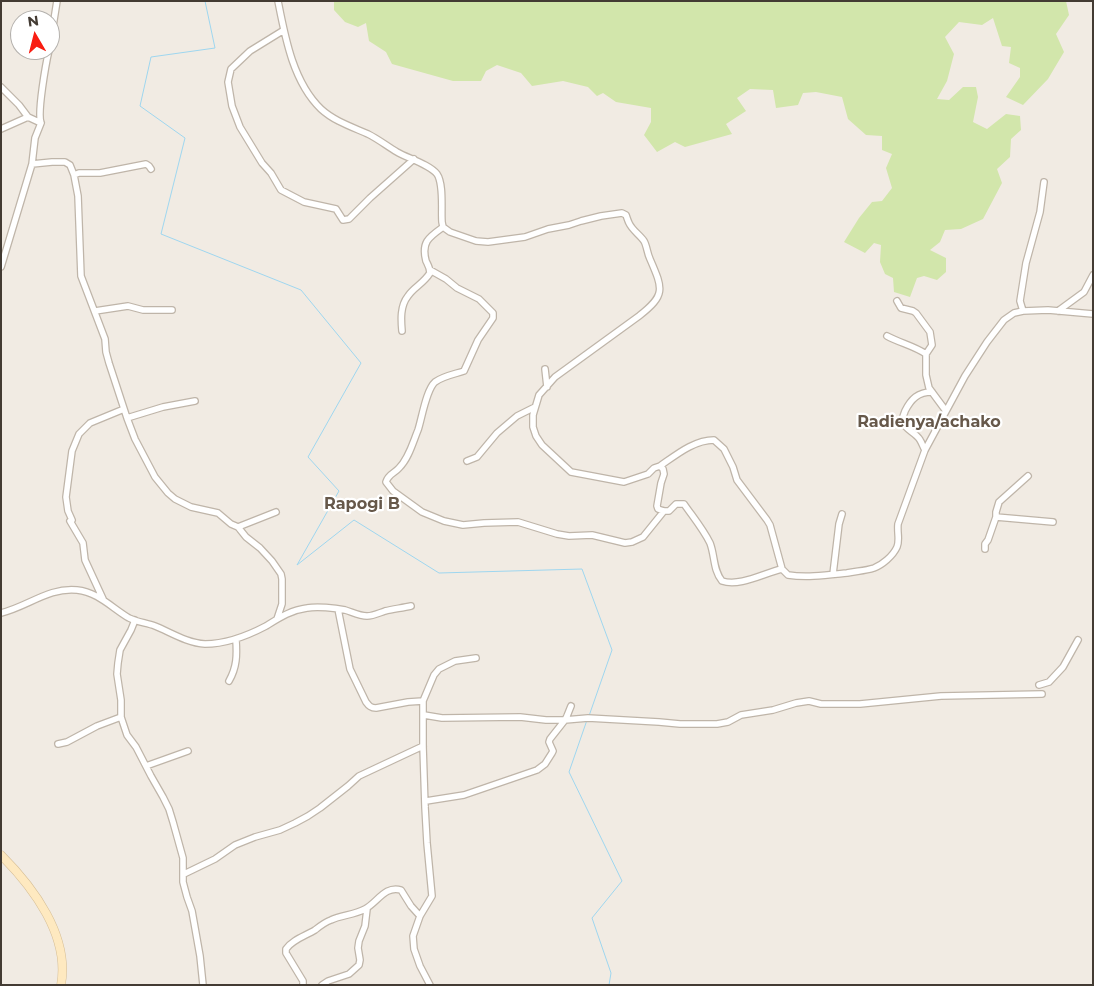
<!DOCTYPE html>
<style>
body{margin:0}
#map{position:relative;width:1094px;height:986px;overflow:hidden;background:#f1ebe3;font-family:Montserrat,sans-serif}
canvas{display:block}
.frame{position:absolute;inset:0;border:2px solid #433b33;pointer-events:none}
.north{position:absolute;left:10px;top:10px;width:50px;height:50px;box-sizing:border-box;background:#fff;border:1px solid #b4b1ad;border-radius:50%;rotate:352deg;font-size:14px;font-weight:700;line-height:20px;text-align:center;color:#433b33}
.north::after{content:'';display:block;margin:auto;width:18px;height:22px;background:#f91d12;clip-path:polygon(50% 0,100% 100%,50% 72%,0 100%)}
</style>
<div id="map">
<canvas width="1094" height="986"></canvas>
<div class="frame"></div>
<div class="north">N</div>
</div>
<script>
const context = document.querySelector('canvas').getContext('2d');
context.lineJoin = 'round';
function paint(path, color) { context.fillStyle = color; context.fill(path, 'evenodd'); }
function strokePath(path, color, width, dash) { context.strokeStyle = color; context.lineWidth = width; context.lineCap = dash ? 'butt' : 'round'; context.setLineDash(dash || []); context.stroke(path); }
function label(font, color, halo, rows, align = 'center') {
  context.font = font + ' Montserrat,sans-serif'; context.lineWidth = 4.5; context.setLineDash([]); context.textBaseline = 'middle'; context.strokeStyle = halo; context.fillStyle = color; for (const [text, x, y, turn = 0] of rows) {
    context.save(); context.translate(x, y); context.rotate((+turn || 0) * Math.PI / 180); context.textAlign = isNaN(turn) ? turn : align; if (halo) context.strokeText(text, 0, 0); context.fillText(text, 0, 0); context.restore();
  }
}
paint(new Path2D(`
 M 334,1 L 1066,1 L 1069,15 L 1056,34 L 1064,52 L 1048,79 L 1023,105 L 1006,97 L 1020,77 L 1020,68 L 1009,63 L 1011,47 L 1002,46 L 993,18 L 982,25 L 959,22 L 945,37 L 954,54 L 947,81 L 937,99 L 949,100 L 963,87 L 976,87 L 978,97 L 973,122 L 987,129 L 1006,114 L 1020,116 L 1021,130 L 1011,139 L 1010,157 L 997,169 L 1002,183 L 983,219 L 961,229 L 945,230 L 940,242 L 930,250 L 946,258 L 946,272 L 937,280 L 924,276 L 917,278 L 910,297 L 894,292 L 893,278 L 885,274 L 880,262 L 881,245 L 874,243 L 865,253 L 844,242 L 859,218 L 872,202 L 882,201 L 892,188 L 886,168 L 892,154 L 882,150 L 882,136 L 866,135 L 848,119 L 842,97 L 816,92 L 803,93 L 798,105 L 776,108 L 773,90 L 750,89 L 737,98 L 746,111 L 726,124 L 732,134 L 685,147 L 675,142 L 657,152 L 644,135 L 651,122 L 651,108 L 616,102 L 603,93 L 597,96 L 588,87 L 563,81 L 532,86 L 521,73 L 497,65 L 486,71 L 481,81 L 453,81 L 392,64 L 386,52 L 369,41 L 366,23 L 358,27 L 345,22 L 334,10 Z`), '#d2e6ab');
strokePath(new Path2D(`
 M 205,1 L 215,48 L 151,57 L 140,106 L 185,138 L 161,234 L 301,290 L 361,363 L 308,457 L 339,491 L 297,565 L 354,520 L 439,573 L 582,569 L 612,650 L 589,716
 M 587,720 L 569,772 L 622,881 L 592,918 L 611,973 L 609,985`), '#9ed6ef', 1);
const street = new Path2D(`
 M 278,1 C 285,37 293,82 321,109 C 334,121 352,127 368,134 C 378,139 387,146 397,152 C 407,158 429,164 437,174 C 444,184 441,210 442,222 L 443,227 L 450,232 L 476,241 L 488,242 L 525,237 L 548,229 L 569,225 L 581,221 L 601,216 L 622,213 L 626,215 C 627,218 628,221 629,223 C 632,230 640,235 644,241 C 647,246 647,253 650,259 C 663,289 666,295 639,316 L 555,377 L 539,395 L 533,415 L 533,427 L 536,436 L 542,445 L 571,472 L 624,482 L 648,474 L 654,468 L 660,466 L 663,469 L 664,474 L 661,483 L 657,506 L 658,509 L 664,511 L 669,511 L 676,504 L 684,504 C 693,517 703,529 710,543 C 715,556 713,570 722,581 C 740,587 764,573 782,569
 M 284,30 L 250,51 L 231,69 L 228,82 L 232,106 L 240,127 L 262,163 L 271,173 L 281,190 L 304,202 L 336,209 L 343,220 L 349,219 L 370,198 L 414,159
 M 50,45 L 57,1
 M 1,87 L 19,105 L 28,117 L 41,123
 M 1,129 L 28,117
 M 32,164 L 52,162 L 65,162 L 70,165 L 74,175 L 78,196 L 81,276 L 105,339 L 106,352 L 109,363 L 127,418 L 135,439 L 155,477 L 168,493 L 175,499 L 191,507 L 218,513 L 231,524 L 238,527 L 246,537 L 260,548 L 272,561 L 281,574 L 282,579 L 282,604 L 277,619
 M 74,175 L 79,173 L 100,173 L 146,164 L 149,166 L 151,169
 M 1,267 L 32,164 L 35,138 L 41,123 C 37,113 46,63 49,50
 M 430,270 L 446,279 L 457,288 L 479,299 L 493,313 L 493,318 L 478,340 L 464,371 C 455,374 443,376 435,382 C 426,390 422,418 418,430 C 413,442 409,458 399,468 C 395,473 388,474 386,482 L 393,491 L 422,512 L 444,521 L 463,525 L 484,523 L 518,522 L 557,534 L 569,536 L 592,535 L 625,543 L 632,542 L 643,537 L 664,511
 M 897,301 L 901,308 L 913,311 L 916,313 L 930,332 L 932,345 L 926,354
 M 95,311 L 128,306 L 143,310 L 172,310
 M 1023,311 L 1020,301 L 1026,263 L 1040,212 L 1044,182
 M 1058,311 L 1084,292 L 1093,275
 M 402,331 C 401,320 400,306 408,296 C 414,287 423,284 430,273 C 430,268 428,265 426,261 C 421,242 429,237 443,227
 M 887,336 C 900,343 914,346 926,354 L 926,375 L 929,388 L 946,411
 M 545,369 L 547,387
 M 127,418 L 163,407 L 195,401
 M 925,450 C 923,447 922,443 920,440 C 916,433 906,430 903,423 C 901,418 904,415 905,411 C 911,399 918,392 932,392
 M 467,461 L 477,457 L 497,433 L 517,416 L 535,407
 M 660,466 C 676,455 694,440 714,440 L 724,449 L 733,467 L 737,480 L 767,520 L 770,525 L 782,569 L 788,575 C 807,578 828,575 847,573 C 856,571 865,571 874,568 C 882,565 893,556 897,547 C 900,540 897,533 898,524 L 925,450 L 965,376 L 987,342 L 1004,320 L 1014,313 L 1023,311 L 1048,310 L 1093,314
 M 996,517 L 1053,522
 M 72,520 L 68,511 L 66,497 L 72,451 L 79,434 L 90,423 L 124,409
 M 70,521 L 83,543 L 85,560 L 103,599
 M 238,527 L 276,512
 M 985,549 L 985,544 L 988,540 L 996,517 L 996,512 L 999,502 L 1028,476
 M 833,574 L 839,524 L 842,514
 M 338,609 L 350,669 L 366,702 C 369,706 371,708 376,708 L 408,702 L 423,701
 M 1,613 C 27,607 49,587 77,590 C 98,592 112,608 129,618 C 137,622 147,623 155,626 C 170,632 187,643 205,644 C 226,644 247,636 266,626 C 279,618 291,610 307,608 C 317,606 335,608 345,610 C 352,612 359,616 367,616 C 373,616 379,613 385,611 C 393,609 402,608 411,606
 M 135,620 L 131,630 L 120,650 L 118,663 L 117,674 L 121,700 L 121,717 L 127,735 L 136,747 L 151,776 L 163,797 L 169,809 L 173,822 L 183,858 L 183,882 L 187,897 L 192,911 L 200,956 L 203,985
 M 229,681 C 237,667 237,655 236,640
 M 1039,685 L 1049,682 L 1063,667 L 1078,640
 M 424,715 L 442,718 L 520,717 L 546,720 L 565,720 L 567,716 L 571,706
 M 58,744 L 67,742 L 97,726 L 121,717
 M 146,766 L 188,751
 M 426,801 L 464,795 L 537,770 L 545,764 L 552,753 L 553,751 L 549,742 L 550,739 L 565,720 L 588,718 L 659,722 L 680,724 L 717,724 L 728,722 L 741,715 L 773,710 L 796,703 L 809,701 L 821,704 L 860,704 L 941,696 L 1042,694
 M 184,874 L 215,859 L 235,845 L 255,837 L 280,830 L 295,823 L 308,816 L 320,808 L 348,786 L 359,776 L 423,746
 M 303,985 L 303,981 L 286,953 L 286,949 C 292,940 305,936 315,930 C 320,926 325,922 331,920 C 342,915 354,915 365,909 C 377,903 385,885 401,890 L 411,906 L 420,916
 M 322,985 L 328,981 L 349,974 L 359,965 L 360,960 L 358,948 L 359,941 L 365,926 L 367,909
 M 430,985 L 420,966 L 414,949 L 413,936 L 420,916 L 432,896 L 427,843 L 425,807 L 423,746 L 423,701 L 434,675 L 439,669 L 455,661 L 476,658`);
const secondary = new Path2D(`
 M 1,855 C 33,887 70,936 61,985`);
strokePath(street, '#bfb5a9', 8);
strokePath(secondary, '#d5bd94', 9);
strokePath(street, '#fff', 5.5);
strokePath(secondary, '#fee9c0', 8);
label('bold 16px', '#66584a', '#fff', [
 ["Radienya/achako",929,422],
 ["Rapogi B",362,504]
]);
</script>
